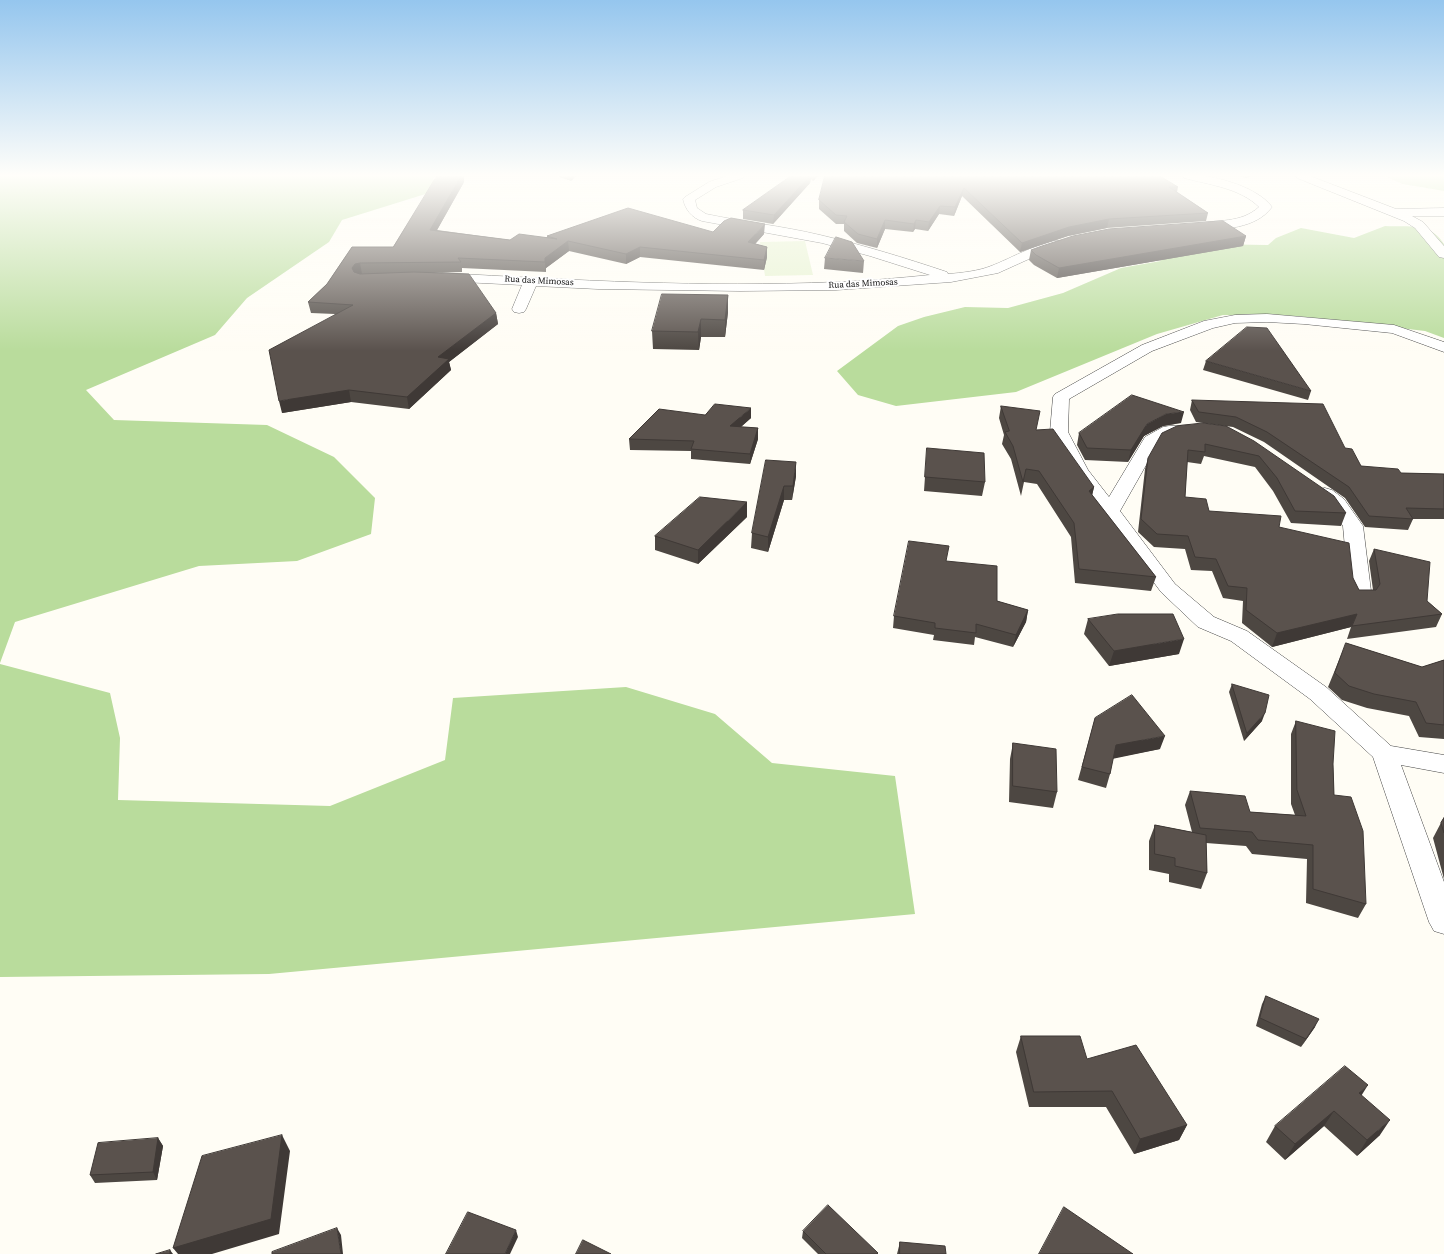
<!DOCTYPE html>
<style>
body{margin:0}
canvas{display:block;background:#fffdf5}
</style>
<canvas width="1444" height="1254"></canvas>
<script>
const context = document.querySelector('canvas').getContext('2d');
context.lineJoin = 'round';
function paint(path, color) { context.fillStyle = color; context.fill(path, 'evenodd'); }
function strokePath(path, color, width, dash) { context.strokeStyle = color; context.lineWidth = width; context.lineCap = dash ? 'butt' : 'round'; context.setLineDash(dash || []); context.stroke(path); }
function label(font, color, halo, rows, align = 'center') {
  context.font = font + ' "Source Serif 4",serif'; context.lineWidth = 4; context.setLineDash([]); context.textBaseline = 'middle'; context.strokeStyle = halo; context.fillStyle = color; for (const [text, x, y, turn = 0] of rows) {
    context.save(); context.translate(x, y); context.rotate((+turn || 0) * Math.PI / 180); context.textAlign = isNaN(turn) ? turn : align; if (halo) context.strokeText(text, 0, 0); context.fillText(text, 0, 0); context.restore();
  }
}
paint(new Path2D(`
 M 0,176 L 433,176 L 435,191 L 342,220 L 329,242 L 247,298 L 215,335 L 86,390 L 114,420 L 267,425 L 334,457 L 375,498 L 371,534 L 297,561 L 199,566 L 15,622 L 0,663 Z
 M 1384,176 L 1444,176 L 1444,191 L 1403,184 Z
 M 1385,226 C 1408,227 1431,222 1444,244 L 1444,338 L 1425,331 L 1297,316 L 1223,315 L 1157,334 L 1016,392 L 896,406 L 858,395 L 837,371 L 898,326 L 924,317 L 965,307 L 1008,308 L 1063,293 L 1121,268 L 1161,261 L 1134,243 L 1268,245 L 1276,238 L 1301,228 L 1354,238 Z
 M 0,664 L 110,693 L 120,738 L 118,800 L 330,806 L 445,760 L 453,698 L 626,687 L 715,714 L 772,763 L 895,776 L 915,914 L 269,974 L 0,977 Z`), '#b9dc9c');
paint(new Path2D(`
 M 805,241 L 813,275 L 765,276 L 760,242 Z`), '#e6f2cf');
const minor = new Path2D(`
 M 727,176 L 744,176 L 743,178 L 716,187 L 695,200 L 697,208 L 706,214 C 744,222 782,226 820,235 C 863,245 905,258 947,272 L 948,274 C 961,273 979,271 991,266 C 1008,260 1048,237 1064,241 L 1066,244 L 1064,247 L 1040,254 L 998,273 L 951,282 L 836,290 L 740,291 L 598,289 L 536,286 L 526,309 L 524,312 L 519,313 L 514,312 L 512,309 L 522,285 L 442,281 L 437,280 L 435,277 L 437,274 L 442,273 C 573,280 705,288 836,282 C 868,281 899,278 930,275 L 870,256 L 822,243 L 702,221 C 692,218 685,209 683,199 L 685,197 L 709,182 Z
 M 1183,176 C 1207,172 1257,186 1272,207 C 1256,229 1223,229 1199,231 L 1195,230 L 1193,227 L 1195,224 C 1218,219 1240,224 1259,207 C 1240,188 1210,185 1184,178 Z
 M 1296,176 L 1310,176 L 1396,209 L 1444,208 L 1444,216 L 1412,216 L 1423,222 L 1444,246 L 1444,258 L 1439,257 L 1415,228 L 1404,221 L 1297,178 Z
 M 1267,314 L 1394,325 L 1444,342 L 1444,352 L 1392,333 L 1304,324 L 1267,322 L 1235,323 L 1213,328 L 1152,351 L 1069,399 L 1068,432 L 1088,470 L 1109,497 L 1145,437 L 1163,427 L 1169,426 L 1189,425 L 1195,426 L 1198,430 L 1195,434 L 1173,436 L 1158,444 L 1120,511 L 1175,584 L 1214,617 L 1247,631 L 1326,687 L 1391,746 L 1444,755 L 1444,773 L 1401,765 L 1444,882 L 1444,934 L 1434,931 L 1429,922 L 1373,757 L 1310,699 L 1231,641 L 1198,627 L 1161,592 L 1071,471 L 1050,432 L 1053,397 L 1055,394 L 1142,345 L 1204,321 L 1235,315 Z
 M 1325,488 L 1332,490 L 1344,499 L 1363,526 L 1371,591 L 1373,596 L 1370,601 L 1362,602 L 1354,601 L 1349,591 L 1343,526 L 1330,507 L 1316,494 L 1318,490 Z`);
strokePath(minor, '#444', 1);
paint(minor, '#fff');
paint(new Path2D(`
 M 557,176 L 576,176 L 571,181 Z
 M 791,176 L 818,176 L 813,181 L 811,179 L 810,183 L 773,224 L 743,219 L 743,210 Z
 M 825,176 L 1178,187 L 1177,192 L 1208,213 L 1206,221 L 1107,228 L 1068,236 L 1020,252 L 962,196 L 954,216 L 939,214 L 928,231 L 915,229 L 913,232 L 885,229 L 877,248 L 857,243 L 844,231 L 844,224 L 836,224 L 819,209 L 819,200 Z
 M 1238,176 L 1252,176 L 1246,178 Z
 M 464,182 L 437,230 L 510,240 L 547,237 L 547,236 L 713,232 L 764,234 L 755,244 L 767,247 L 767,257 L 764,270 L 640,257 L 626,264 L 569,251 L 546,268 L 546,272 L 462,268 L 462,272 L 432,273 L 496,313 L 498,324 L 449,362 L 451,370 L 409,409 L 351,402 L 282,413 L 335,314 L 311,313 L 308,302 L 327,284 L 352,247 L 393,247 Z
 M 1246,236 L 1243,246 L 1057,278 L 1034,265 L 1029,260 L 1031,250 Z
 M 825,258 L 864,261 L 863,273 L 824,269 Z
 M 728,295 L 728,312 L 725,337 L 701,337 L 699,350 L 653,349 L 652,331 Z
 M 1206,361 L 1311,391 L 1308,400 L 1203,370 Z
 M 1192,400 L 1345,448 L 1361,466 L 1401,473 L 1444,474 L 1444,519 L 1413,519 L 1408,530 L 1365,527 L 1345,498 L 1264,442 L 1233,427 L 1196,422 L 1190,410 Z
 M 1001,406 L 1036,430 L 1094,487 L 1092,495 L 1156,577 L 1151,591 L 1075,583 L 1071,537 L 1037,484 L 1024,482 L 1021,496 L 1011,459 L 1002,444 L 1004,435 L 999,418 Z
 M 705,415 L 751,418 L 741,427 L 758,428 L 758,439 L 750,464 L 691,459 L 691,451 L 630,450 L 629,439 Z
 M 1181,423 L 1163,426 L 1144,436 L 1128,462 L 1085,460 L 1077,445 L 1079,433 Z
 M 1226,426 L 1346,513 L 1341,526 L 1291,523 L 1273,491 L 1255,467 L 1204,456 L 1201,464 L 1187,462 L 1185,497 L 1209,511 L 1279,527 L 1353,578 L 1359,590 L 1373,590 L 1369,561 L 1374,549 L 1427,601 L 1442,614 L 1436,627 L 1347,639 L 1351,627 L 1272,647 L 1242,623 L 1243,601 L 1223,598 L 1212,571 L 1191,570 L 1185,549 L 1154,547 L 1138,532 L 1145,469 L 1148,458 Z
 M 927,448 L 985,482 L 982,496 L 924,491 L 926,462 Z
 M 766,460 L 796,476 L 792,500 L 784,500 L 768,552 L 751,548 L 752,533 Z
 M 747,517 L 698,564 L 655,550 L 655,536 Z
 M 997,601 L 1028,610 L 1026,622 L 1013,647 L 975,637 L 974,645 L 933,640 L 934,635 L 893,628 L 894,616 Z
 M 1088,619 L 1179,654 L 1109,666 L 1084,634 Z
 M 1346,643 L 1422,667 L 1444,660 L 1444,739 L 1419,737 L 1409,716 L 1367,708 L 1342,700 L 1328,687 Z
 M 1232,684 L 1262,721 L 1244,741 L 1229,692 Z
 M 1095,718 L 1160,749 L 1113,758 L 1110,774 L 1106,788 L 1078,780 Z
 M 1296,721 L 1333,764 L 1334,795 L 1366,904 L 1358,918 L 1306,903 L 1307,859 L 1252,854 L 1246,846 L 1206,843 L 1207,873 L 1201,889 L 1169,882 L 1169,874 L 1149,870 L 1149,841 L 1155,825 L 1192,832 L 1185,805 L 1190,791 L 1250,812 L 1295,815 L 1291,804 L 1291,734 Z
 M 1013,743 L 1057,792 L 1053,808 L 1009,802 L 1010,759 Z
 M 1444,817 L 1444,879 L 1433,838 Z
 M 1266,996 L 1315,1027 L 1301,1047 L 1256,1026 L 1262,1004 Z
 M 1021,1036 L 1087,1059 L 1187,1125 L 1179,1140 L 1134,1154 L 1106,1107 L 1029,1107 L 1016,1052 Z
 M 1361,1095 L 1380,1135 L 1357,1156 L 1324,1126 L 1285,1160 L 1266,1142 L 1275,1126 Z
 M 158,1138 L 163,1146 L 157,1180 L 95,1183 L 90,1175 Z
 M 803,1231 L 878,1253 L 877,1254 L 818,1254 L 802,1238 Z
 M 900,1242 L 946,1254 L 897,1254 Z`), '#4d4742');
paint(new Path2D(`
 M 461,176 L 464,176 L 464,182 L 432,239 L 430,230 Z
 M 570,176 L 576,176 L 571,181 Z
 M 811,176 L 810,183 L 773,224 L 774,215 Z
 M 813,176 L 818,176 L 813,181 Z
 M 1246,176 L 1252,176 L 1246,178 Z
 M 964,188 L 962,196 L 954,216 L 955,207 Z
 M 940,206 L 939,214 L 928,231 L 929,222 Z
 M 1109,219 L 1107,228 L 1068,236 L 1020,252 L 1022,243 L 1069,227 Z
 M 885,220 L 885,229 L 877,248 L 877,239 Z
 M 916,220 L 915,229 L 913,232 L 914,224 Z
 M 765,224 L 764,234 L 748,252 L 748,242 Z
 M 1246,236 L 1243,246 L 1057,278 L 1059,268 Z
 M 568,241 L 569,251 L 546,268 L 546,272 L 545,262 L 545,258 Z
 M 640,247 L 640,257 L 626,264 L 626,254 Z
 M 767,247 L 767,257 L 764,270 L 764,260 Z
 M 360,263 L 362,274 L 357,275 L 354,278 L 352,268 L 355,264 Z
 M 728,295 L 728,312 L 725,337 L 725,320 Z
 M 496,313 L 498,324 L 449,362 L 451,370 L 409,409 L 407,397 L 438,357 Z
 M 701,319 L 701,337 L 699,350 L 698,332 Z
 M 349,390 L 351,402 L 282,413 L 279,401 Z
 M 751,408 L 751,418 L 730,436 L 730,426 Z
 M 1184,412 L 1181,423 L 1163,426 L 1144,436 L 1128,462 L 1131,450 L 1147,424 L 1166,414 Z
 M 758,428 L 758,439 L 750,464 L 750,454 Z
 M 796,462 L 796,476 L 792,500 L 793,486 Z
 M 784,486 L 784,500 L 768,552 L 768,537 Z
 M 1094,487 L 1091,500 L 1089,491 Z
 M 747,502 L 747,517 L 698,564 L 698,550 Z
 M 1028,610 L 1026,622 L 1013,647 L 1016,635 Z
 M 1357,614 L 1351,627 L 1272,647 L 1277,633 Z
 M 1184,639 L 1179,654 L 1109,666 L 1114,651 Z
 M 1265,713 L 1262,721 L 1244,741 L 1247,733 Z
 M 1165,736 L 1160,749 L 1112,759 L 1116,745 Z
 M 1319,1019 L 1315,1027 L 1301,1047 L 1306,1039 Z
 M 1368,1085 L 1358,1101 L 1359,1093 Z
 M 1334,1111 L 1324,1126 L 1285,1160 L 1295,1144 Z
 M 1390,1120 L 1380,1135 L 1357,1156 L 1367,1140 Z
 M 1187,1125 L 1179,1140 L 1134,1154 L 1140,1139 Z
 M 282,1135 L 290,1151 L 279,1234 L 212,1254 L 178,1254 L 173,1248 Z
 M 158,1138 L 163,1146 L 157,1180 L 153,1172 Z
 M 337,1228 L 341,1235 L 343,1254 L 341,1254 Z
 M 516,1230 L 518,1237 L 510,1254 L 505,1254 Z
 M 170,1250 L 173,1254 L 170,1254 Z`), '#3f3936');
const building = new Path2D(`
 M 437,176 L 461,176 L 430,230 L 510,240 L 519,234 L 557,239 L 547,236 L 628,208 L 713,232 L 724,221 L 731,218 L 765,224 L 748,242 L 767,247 L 764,260 L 640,247 L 626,254 L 568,241 L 545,258 L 545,262 L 458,258 L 461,262 L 360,263 L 355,264 L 352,268 L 354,272 L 360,274 L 414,272 L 469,274 L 496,313 L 438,357 L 449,359 L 407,397 L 349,390 L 279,401 L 269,350 L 353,305 L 308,302 L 327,284 L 352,247 L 393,247 Z
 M 791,176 L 810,176 L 774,215 L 743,210 Z
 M 825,176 L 1160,176 L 1178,187 L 1169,187 L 1208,213 L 1109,219 L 1069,227 L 1022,243 L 964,188 L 955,207 L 940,206 L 929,222 L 916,220 L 914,224 L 885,220 L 877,239 L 858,234 L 844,222 L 847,216 L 836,215 L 819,200 Z
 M 1223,221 L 1246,236 L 1059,268 L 1036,255 L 1031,250 L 1042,246 L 1073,236 L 1109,229 Z
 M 836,237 L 852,242 L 864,261 L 825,258 Z
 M 662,294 L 728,295 L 725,320 L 701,319 L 698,332 L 652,331 Z
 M 1247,327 L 1267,328 L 1311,391 L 1206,361 Z
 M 1132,395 L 1184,412 L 1166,414 L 1147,424 L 1131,450 L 1087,448 L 1079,433 Z
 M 1192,400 L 1323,404 L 1345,448 L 1352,449 L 1361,466 L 1398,469 L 1401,473 L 1444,474 L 1444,509 L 1406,508 L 1413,519 L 1369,516 L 1349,487 L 1267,432 L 1236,417 L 1199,412 Z
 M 715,404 L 751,408 L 730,426 L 758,428 L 750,454 L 691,449 L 694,441 L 629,439 L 659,409 L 705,415 Z
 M 1001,406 L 1040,411 L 1036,430 L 1053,429 L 1094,487 L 1089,491 L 1156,577 L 1079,569 L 1074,523 L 1039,471 L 1026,469 L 1023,482 L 1013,446 L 1005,432 L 1009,431 Z
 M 1203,423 L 1226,426 L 1254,441 L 1334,496 L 1346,513 L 1295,511 L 1277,478 L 1259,456 L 1205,444 L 1205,452 L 1188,450 L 1185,497 L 1206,499 L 1209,511 L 1281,516 L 1279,527 L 1349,543 L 1353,578 L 1359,590 L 1376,590 L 1380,584 L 1374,549 L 1430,562 L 1427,601 L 1442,614 L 1352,626 L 1357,614 L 1277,633 L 1246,610 L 1247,588 L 1228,586 L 1216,559 L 1195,557 L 1188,536 L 1157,534 L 1141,519 L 1148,458 L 1162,433 L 1177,426 Z
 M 927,448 L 984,453 L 985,482 L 925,477 Z
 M 766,460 L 796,462 L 793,486 L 784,486 L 768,537 L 752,533 Z
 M 700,497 L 747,502 L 698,550 L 655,536 Z
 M 909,541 L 949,546 L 946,561 L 997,566 L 997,601 L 1028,610 L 1016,635 L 976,624 L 976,633 L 935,628 L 935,623 L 894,616 Z
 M 1118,614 L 1173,614 L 1184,639 L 1114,651 L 1088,619 Z
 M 1346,643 L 1422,667 L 1444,660 L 1444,725 L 1426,723 L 1416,702 L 1374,694 L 1349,686 L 1335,673 Z
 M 1232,684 L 1269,695 L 1265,713 L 1247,733 Z
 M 1132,695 L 1165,736 L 1116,745 L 1110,774 L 1082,767 L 1095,718 Z
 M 1296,721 L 1335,731 L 1333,764 L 1334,795 L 1351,797 L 1363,831 L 1366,904 L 1313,889 L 1313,845 L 1258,840 L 1252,832 L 1200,828 L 1190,791 L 1245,796 L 1250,812 L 1306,816 L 1297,790 Z
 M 1013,743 L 1056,749 L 1057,792 L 1013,786 Z
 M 1444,818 L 1444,833 L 1441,823 Z
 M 1155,825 L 1206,835 L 1207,873 L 1175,866 L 1175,858 L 1155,854 Z
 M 1266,996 L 1319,1019 L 1306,1039 L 1260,1018 Z
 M 1021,1036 L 1080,1036 L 1087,1059 L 1136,1045 L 1187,1125 L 1140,1139 L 1112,1091 L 1034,1092 Z
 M 1345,1066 L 1368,1085 L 1359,1093 L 1390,1120 L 1367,1140 L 1334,1111 L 1295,1144 L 1275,1126 Z
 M 282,1135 L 271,1219 L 173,1248 L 202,1156 Z
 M 158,1138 L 153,1172 L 90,1175 L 98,1143 Z
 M 828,1205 L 878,1253 L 877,1254 L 826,1254 L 803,1231 Z
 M 1064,1207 L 1133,1254 L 1039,1254 Z
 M 468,1212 L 516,1230 L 505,1254 L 446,1254 Z
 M 337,1228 L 341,1254 L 272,1254 L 272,1252 Z
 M 583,1240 L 611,1254 L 576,1254 Z
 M 900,1242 L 945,1246 L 946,1254 L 900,1254 Z
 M 170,1250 L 170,1254 L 156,1254 Z`);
paint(building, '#5a524d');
strokePath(building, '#3f3936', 1);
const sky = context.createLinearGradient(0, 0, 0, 351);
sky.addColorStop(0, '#95c6ee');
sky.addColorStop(0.5, '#fffefa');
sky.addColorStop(1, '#fffefa00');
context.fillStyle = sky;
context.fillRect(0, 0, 1444, 351);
label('9px', '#111', '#fff', [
 ["Rua das Mimosas",539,281,3],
 ["Rua das Mimosas",863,284,-3]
]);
</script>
